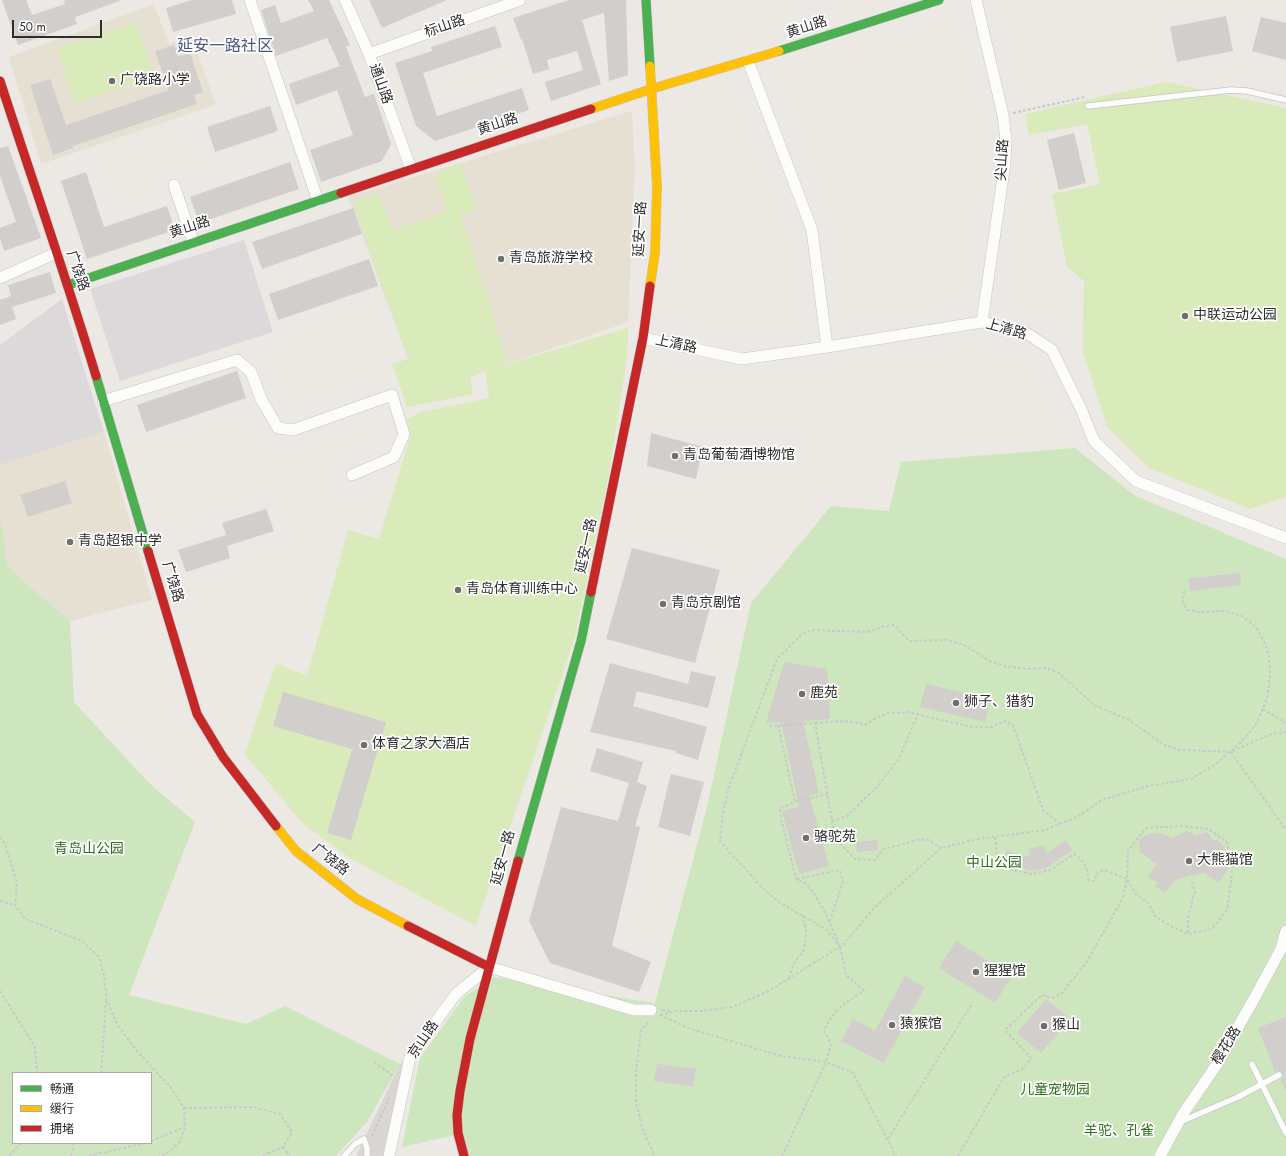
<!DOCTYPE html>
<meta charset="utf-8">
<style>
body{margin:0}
#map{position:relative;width:1286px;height:1156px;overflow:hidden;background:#ece8e4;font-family:Jost,"Noto Sans SC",sans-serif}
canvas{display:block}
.legend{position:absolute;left:12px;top:1072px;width:140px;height:72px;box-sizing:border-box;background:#fff;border:1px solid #ababab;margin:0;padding:5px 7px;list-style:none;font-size:12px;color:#2e2e2e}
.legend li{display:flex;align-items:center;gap:8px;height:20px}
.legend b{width:20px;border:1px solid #ababab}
.scale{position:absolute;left:12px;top:20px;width:90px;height:18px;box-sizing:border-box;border:2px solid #2e2e2e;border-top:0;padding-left:5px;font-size:12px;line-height:14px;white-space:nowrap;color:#2e2e2e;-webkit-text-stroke:3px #fff;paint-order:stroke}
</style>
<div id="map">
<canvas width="1286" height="1156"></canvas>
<ul class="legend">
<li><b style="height:5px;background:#4caf50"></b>畅通</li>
<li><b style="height:5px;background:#ffc107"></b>缓行</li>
<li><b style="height:5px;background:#c62828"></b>拥堵</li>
</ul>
<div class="scale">50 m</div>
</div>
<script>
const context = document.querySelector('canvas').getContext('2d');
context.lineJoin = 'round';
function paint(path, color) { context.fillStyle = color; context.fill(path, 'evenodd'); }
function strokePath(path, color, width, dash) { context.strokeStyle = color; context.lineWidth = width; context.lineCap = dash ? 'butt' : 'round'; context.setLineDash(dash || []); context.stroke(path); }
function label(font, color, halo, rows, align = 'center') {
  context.font = font + ' Jost,"Noto Sans SC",sans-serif'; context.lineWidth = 3.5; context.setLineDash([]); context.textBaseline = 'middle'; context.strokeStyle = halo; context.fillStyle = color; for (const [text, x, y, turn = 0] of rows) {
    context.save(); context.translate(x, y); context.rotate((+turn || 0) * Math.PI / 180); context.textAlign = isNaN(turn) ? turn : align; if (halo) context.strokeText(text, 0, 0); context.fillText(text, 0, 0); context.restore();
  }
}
paint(new Path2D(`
 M 244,240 L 273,332 L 120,381 L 90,289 Z
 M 62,299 L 104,432 L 0,465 L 0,345 Z`), '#dcd9db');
paint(new Path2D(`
 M 154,4 L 169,44 L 192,37 L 216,105 L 41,164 L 9,57 Z
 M 632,111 L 635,169 L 628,322 L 470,377 L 473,394 L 408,359 L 348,197 Z
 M 104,432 L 152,600 L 70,621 L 8,567 L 0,516 L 0,465 Z`), '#e6e0d3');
paint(new Path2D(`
 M 1075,448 L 1134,495 L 1286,559 L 1286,1156 L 461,1156 L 459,1134 L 402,1147 L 420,1058 L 464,997 L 494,977 L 655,1003 L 707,807 L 751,603 L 831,506 L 889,511 L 901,462 Z
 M 0,516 L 8,567 L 70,621 L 74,702 L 149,783 L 195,822 L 129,995 L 246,1024 L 285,1006 L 400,1064 L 367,1122 L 336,1156 L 0,1156 ZM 13,1073 L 151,1073 L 151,1143 L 13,1143 Z`), '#cee6be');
paint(new Path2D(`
 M 136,22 L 155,76 L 75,103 L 57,49 Z
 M 1166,82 L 1286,108 L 1286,497 L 1250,509 L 1149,468 L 1107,427 L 1083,352 L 1084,281 L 1067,267 L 1052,194 L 1100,184 L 1087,124 L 1029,135 L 1025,114 Z
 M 460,163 L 476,208 L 460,215 L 508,362 L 496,368 L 628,328 L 627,357 L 609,474 L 574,640 L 476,926 L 351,859 L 302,823 L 245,754 L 276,663 L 307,676 L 348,530 L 379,539 L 411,434 L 406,420 L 421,412 L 489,398 L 485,371 L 469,378 L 473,394 L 407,407 L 392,364 L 408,359 L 353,203 L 378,193 L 393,230 L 447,211 L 435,174 Z`), '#d9eabb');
paint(new Path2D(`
 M 410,1057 L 389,1156 L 356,1156 L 400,1064 Z`), '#dad6d2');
paint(new Path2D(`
 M 2,0 L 26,0 L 32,15 L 65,4 L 64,0 L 119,0 L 120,1 L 75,17 L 77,24 L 18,45 Z
 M 192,0 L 232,0 L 236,14 L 173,32 L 166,8 Z
 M 308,0 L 329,0 L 350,45 L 346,47 L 365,97 L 374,94 L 391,144 L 382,161 L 321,182 L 310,150 L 353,135 L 337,90 L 296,105 L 289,84 L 340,66 L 327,38 L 276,56 L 261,10 L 275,5 L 281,23 L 314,11 Z
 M 369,0 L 447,0 L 382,28 Z
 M 569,0 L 626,0 L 628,75 L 609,81 L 604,13 L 582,20 L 601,84 L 551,101 L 545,82 L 583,70 L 577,51 L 547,60 L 549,69 L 533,74 L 522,39 L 521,40 L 513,18 Z
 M 1226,16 L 1233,51 L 1177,62 L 1170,27 Z
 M 1261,17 L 1286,23 L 1286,60 L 1252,51 Z
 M 495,26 L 502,47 L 423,73 L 437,116 L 522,88 L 529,110 L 435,141 L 416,126 L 395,63 L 432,51 L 431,47 Z
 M 174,45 L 178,57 L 190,53 L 203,92 L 194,95 L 197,104 L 73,146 L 73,148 L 53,155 L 30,85 L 50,79 L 66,125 L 169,90 L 155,51 Z
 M 270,106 L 278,131 L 215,152 L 207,127 Z
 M 1074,133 L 1086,183 L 1059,190 L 1047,140 Z
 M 8,146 L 41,238 L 4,251 L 0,238 L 0,228 L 16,222 L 0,176 L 0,148 Z
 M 290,162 L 299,189 L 199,223 L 190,197 Z
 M 86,172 L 104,227 L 167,206 L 175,230 L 87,259 L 61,181 Z
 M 353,208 L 362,234 L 262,269 L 252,242 Z
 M 369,259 L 378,286 L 278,320 L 269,294 Z
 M 50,272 L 56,293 L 12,307 L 16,319 L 0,325 L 0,300 L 11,296 L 8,285 Z
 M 237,371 L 246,398 L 146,432 L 137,405 Z
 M 651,433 L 703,447 L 696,479 L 647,466 Z
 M 65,481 L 72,503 L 28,517 L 20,495 Z
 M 266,509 L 274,531 L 227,546 L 230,558 L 186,572 L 178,550 L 226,535 L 222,523 Z
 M 632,548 L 720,570 L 695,663 L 606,639 Z
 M 1240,573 L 1241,585 L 1190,591 L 1189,578 Z
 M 784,662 L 827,669 L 830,719 L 803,721 L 819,793 L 809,795 L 829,866 L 799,874 L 782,811 L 799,807 L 781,722 L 766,723 Z
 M 610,663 L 688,684 L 691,671 L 716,677 L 708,708 L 637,691 L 633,706 L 707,727 L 698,760 L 676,753 L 676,751 L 590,732 Z
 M 926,684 L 991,699 L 985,722 L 920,707 Z
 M 283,692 L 386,722 L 351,840 L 327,833 L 352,749 L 273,726 Z
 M 597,748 L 643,762 L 637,782 L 647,786 L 635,826 L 640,827 L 612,946 L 651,962 L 639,992 L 550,963 L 529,921 L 561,807 L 618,821 L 629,783 L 590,771 Z
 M 671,774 L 704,782 L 690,836 L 658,827 Z
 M 1186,831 L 1192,833 L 1196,835 L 1207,832 L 1213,840 L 1217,840 L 1225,847 L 1220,853 L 1229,867 L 1219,883 L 1204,873 L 1176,879 L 1165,893 L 1155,886 L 1158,883 L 1148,877 L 1157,864 L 1140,852 L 1139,840 L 1148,834 L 1158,832 L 1173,838 Z
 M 877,840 L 878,850 L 857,852 L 856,842 Z
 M 1066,840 L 1073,850 L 1048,867 L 1033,871 L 1003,864 L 1006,851 L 1030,857 L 1028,849 L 1044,845 L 1046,854 Z
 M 956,941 L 1012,976 L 995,1003 L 939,968 Z
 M 905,976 L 925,987 L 884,1063 L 841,1041 L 853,1019 L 875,1031 Z
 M 1046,999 L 1070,1019 L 1041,1053 L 1017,1033 Z
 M 1286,1017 L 1286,1090 L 1285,1090 L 1281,1079 L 1283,1077 L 1283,1073 L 1280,1071 L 1275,1072 L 1258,1028 Z
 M 657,1064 L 696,1069 L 693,1087 L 654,1081 Z`), '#d1cecb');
const lane = new Path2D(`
 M 1088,106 L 1231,90 L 1247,91 L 1286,100
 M 1252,1064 L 1286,1133
 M 1180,1122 L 1238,1097 L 1279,1075
 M 344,1156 L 355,1144 L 364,1139 L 367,1148 L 367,1156`);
const street = new Path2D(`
 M 250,0 L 318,201
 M 345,0 L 369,54 L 411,169
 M 976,0 L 1003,115 L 1006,141 L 1005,163 L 982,322
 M 369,54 L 520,0
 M 748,61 L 812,230 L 827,347
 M 174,185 L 193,242
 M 0,278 L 56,253
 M 643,338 L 742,359 L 827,347 L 982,322 L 1025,332 L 1052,350 L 1081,409 L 1094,441 L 1136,481 L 1286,538
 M 103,401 L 237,360 L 251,372 L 261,399 L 278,428 L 293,430 L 392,395 L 404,434 L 394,457 L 352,475
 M 389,1156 L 410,1057 L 456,994 L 489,967 L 634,1010 L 651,1010
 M 1160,1156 L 1183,1114 L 1217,1064 L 1254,999 L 1281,949 L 1286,931`);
const fast = new Path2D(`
 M 646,0 L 650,66
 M 779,51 L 939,0
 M 68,285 L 341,193
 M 96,376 L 148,551
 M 518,861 L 581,641 L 591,592`);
const slow = new Path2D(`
 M 650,66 L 657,187 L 655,253 L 650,286
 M 591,109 L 651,89 L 779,51
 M 276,826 L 296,851 L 357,899 L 408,926`);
const jam = new Path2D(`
 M 0,81 C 32,179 66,277 96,376
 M 341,193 L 591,109
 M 148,551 L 197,714 L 223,757 L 276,826
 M 591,592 L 643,338 L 650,286
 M 408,926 L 489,967
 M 464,1156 L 458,1133 L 457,1115 L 460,1091 L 470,1039 L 518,861`);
strokePath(lane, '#c5c4c5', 7);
strokePath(street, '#c5c4c5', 12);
strokePath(fast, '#c5c4c5', 10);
strokePath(slow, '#c5c4c5', 10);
strokePath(jam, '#c5c4c5', 10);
strokePath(new Path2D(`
 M 1013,113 L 1085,97
 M 1263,709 L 1286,723
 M 815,723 C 835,722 845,719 865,725 C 872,720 882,714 890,713 C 896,713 901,713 907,712 L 972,727 L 992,727 L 1004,721 L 1013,725 L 1043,810 L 1060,824
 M 778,725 L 795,802 L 828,794
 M 769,726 L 815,723 L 835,838 L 855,859 L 875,860 L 883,849 L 900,845 L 920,839 L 929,840 L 941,848
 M 1231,752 L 1286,830
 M 832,821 L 847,816 L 878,786 L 899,758 L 918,714
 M 0,837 L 5,844 L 17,883 L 15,905 L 25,919 L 82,941 L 99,957 L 104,976 L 107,1001 L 117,1024 L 137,1051 L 171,1088 L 184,1108 L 185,1127 L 180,1142 L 167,1153 L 159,1156
 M 797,879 L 840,870 L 843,882 L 830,921
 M 0,901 L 14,905
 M 1188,933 L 1188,917 L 1195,891 L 1191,880
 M 840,947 L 827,930 L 779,902 L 761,887 L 744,867 L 729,852 L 720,841 L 723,813 L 729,787 L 777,659 L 802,634 L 811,630 L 867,632 L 882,627 L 894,625 L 909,641 L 947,640 L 964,645 L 990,661 L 1005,666 L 1029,669 L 1046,668 L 1059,673 L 1094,705 L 1129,720 L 1164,745 L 1180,750 L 1231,752 L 1257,740 L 1272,734 L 1286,732
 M 789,978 L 793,965 L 804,950 L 806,932 L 803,915
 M 0,991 L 35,1047 L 37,1073
 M 662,1010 L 671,1011
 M 660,1015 L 675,1011 L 702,1011 L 732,1007 L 769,991 L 844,944 L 873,909 L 941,848 L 978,839 L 1045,830 L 1077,817 L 1102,800 L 1148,786 L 1191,779 L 1216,764 L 1240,743 L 1255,726 L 1263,709 L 1268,695 L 1270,673 L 1269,657 L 1264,641 L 1256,627 L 1242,616 L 1226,611 L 1199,612 L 1187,610 L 1182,600 L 1185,589
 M 660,1015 L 691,1029 L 781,1056 L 826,1062 L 853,1073 L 896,1156
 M 648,1022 L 641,1030 L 636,1071 L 636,1101 L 642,1128 L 655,1156
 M 374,1062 L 395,1077
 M 101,1073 L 102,1062 L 106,1000
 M 184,1108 L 253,1107 L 280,1114 L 292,1132 L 283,1147 L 261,1156
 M 372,1136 L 389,1098
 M 888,1139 L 973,1002
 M 151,1141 L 185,1127
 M 283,1147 L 290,1156
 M 9,1156 L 21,1143
 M 71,1156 L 74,1143
 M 89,1156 L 145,1143
 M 782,1156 L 826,1062 L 831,1043 L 824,1032 C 832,1010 845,1003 864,991 L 846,975 L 840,947 L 826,914 L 815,895 L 807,884 L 796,879 L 781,818 L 780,808 L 795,802
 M 958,1156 L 1004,1077 L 1023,1069 L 1031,1058 L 1005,1030 L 1042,995 L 1053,998 L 1062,993 L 1086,963 L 1123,898 L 1127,879 L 1135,893 L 1148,903 L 1155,916 L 1165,923 L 1188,934 L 1212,929 L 1227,910 L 1230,890 L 1233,863 L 1226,841 L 1208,829 L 1183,826 L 1146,828 L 1128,851 L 1127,879 L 1104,870 L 1098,872 L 1094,881 L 1089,881 C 1087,868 1085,861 1074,854 L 1050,870 L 1032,874 L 1002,868 L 998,864 L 995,837`), '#c9c9c8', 2, [3, 2]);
strokePath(lane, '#fcfcfb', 5.5);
strokePath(street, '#fcfcfb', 11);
strokePath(fast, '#4caf50', 9);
strokePath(slow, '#ffc107', 9);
strokePath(jam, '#c62828', 9);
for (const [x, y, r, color] of [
 [112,81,4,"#706f6e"],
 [501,259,4,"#706f6e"],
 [1185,316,4,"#706f6e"],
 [675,456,4,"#706f6e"],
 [70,542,4,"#706f6e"],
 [458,590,4,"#706f6e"],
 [663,604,4,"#706f6e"],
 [802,694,4,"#706f6e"],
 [956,703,4,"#706f6e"],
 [364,745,4,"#706f6e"],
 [806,838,4,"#706f6e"],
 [1189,861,4,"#706f6e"],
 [976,972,4,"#706f6e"],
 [892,1025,4,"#706f6e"],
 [1044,1026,4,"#706f6e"]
]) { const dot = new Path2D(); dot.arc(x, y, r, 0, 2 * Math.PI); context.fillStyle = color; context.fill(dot); strokePath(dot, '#fff', 1.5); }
label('14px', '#2e2e2e', '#fff', [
 ["标山路",445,27,-19],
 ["黄山路",807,28,-18],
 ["通山路",380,84,70],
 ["黄山路",498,125,-18],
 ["尖山路",1003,160,-86],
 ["黄山路",190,228,-18],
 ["延安一路",641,229,-87],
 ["广饶路",77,271,71],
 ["上清路",1006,330,16],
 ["上清路",676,345,12],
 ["延安一路",587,546,-78],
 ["广饶路",172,582,73],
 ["延安一路",504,858,-75],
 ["广饶路",330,860,38],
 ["京山路",424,1040,-56],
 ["樱花路",1227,1046,-59]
]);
label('14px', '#2e2e2e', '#fff', [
 ["广饶路小学",120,81],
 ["青岛旅游学校",509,259],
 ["中联运动公园",1193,316],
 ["青岛葡萄酒博物馆",683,456],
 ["青岛超银中学",78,542],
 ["青岛体育训练中心",466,590],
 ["青岛京剧馆",671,604],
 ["鹿苑",810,694],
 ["狮子、猎豹",964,703],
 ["体育之家大酒店",372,745],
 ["骆驼苑",814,838],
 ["大熊猫馆",1197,861],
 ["猩猩馆",984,972],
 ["猿猴馆",900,1025],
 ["猴山",1052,1026]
], 'left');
label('14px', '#2c6e1b', '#fff', [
 ["青岛山公园",89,850],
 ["中山公园",994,864],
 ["儿童宠物园",1055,1091],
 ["羊驼、孔雀",1119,1132]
]);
label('16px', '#4d5680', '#fff', [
 ["延安一路社区",225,47]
]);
</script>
